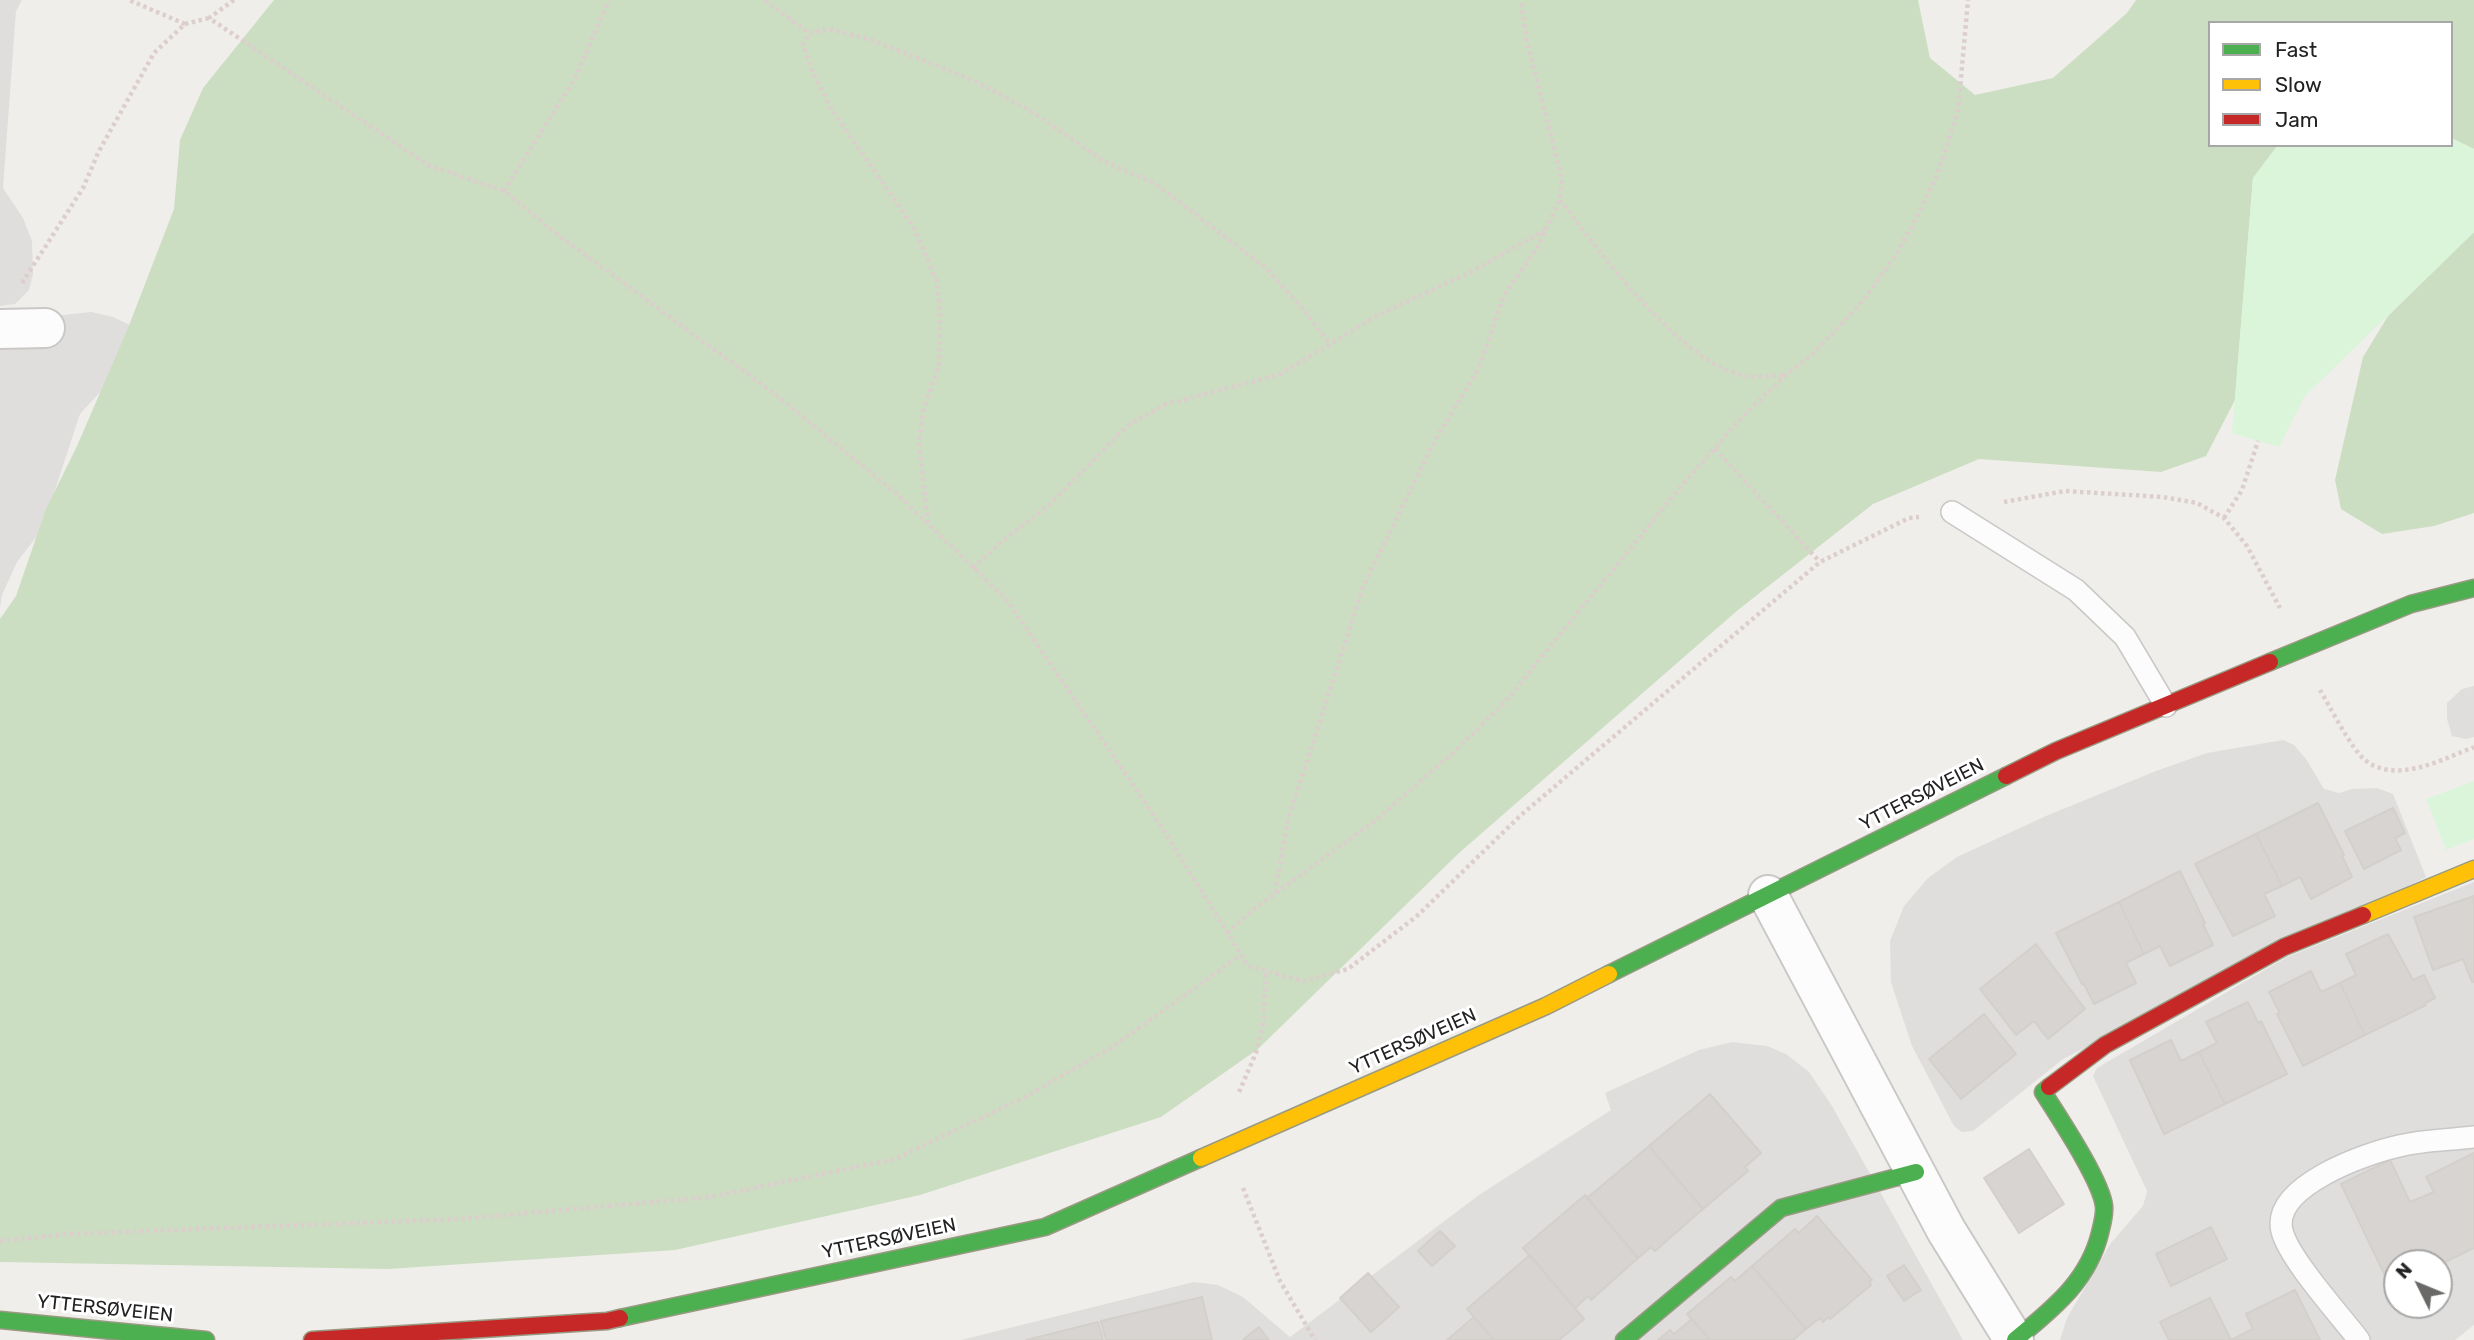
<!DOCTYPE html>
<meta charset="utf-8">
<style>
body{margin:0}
#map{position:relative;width:2474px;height:1340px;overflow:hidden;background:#f0eeeb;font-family:Rubik,sans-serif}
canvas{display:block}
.legend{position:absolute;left:2208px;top:21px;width:245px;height:126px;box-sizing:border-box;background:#fff;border:2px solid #a7a7a7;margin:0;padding:9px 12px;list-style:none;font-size:21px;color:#222}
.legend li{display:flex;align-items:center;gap:14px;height:35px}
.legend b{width:35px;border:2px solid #a7a7a7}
.north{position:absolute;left:2383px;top:1249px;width:70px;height:70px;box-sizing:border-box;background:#fff;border:2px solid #a7a7a7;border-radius:50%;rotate:313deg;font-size:19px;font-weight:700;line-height:28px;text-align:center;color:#222}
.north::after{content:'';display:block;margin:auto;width:24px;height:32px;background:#6a6968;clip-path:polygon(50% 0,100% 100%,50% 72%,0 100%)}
</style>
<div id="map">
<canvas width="2474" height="1340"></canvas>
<ul class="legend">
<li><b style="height:9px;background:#4caf50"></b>Fast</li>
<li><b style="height:9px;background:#ffc107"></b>Slow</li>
<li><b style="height:9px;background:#c62828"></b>Jam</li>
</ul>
<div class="north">N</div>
</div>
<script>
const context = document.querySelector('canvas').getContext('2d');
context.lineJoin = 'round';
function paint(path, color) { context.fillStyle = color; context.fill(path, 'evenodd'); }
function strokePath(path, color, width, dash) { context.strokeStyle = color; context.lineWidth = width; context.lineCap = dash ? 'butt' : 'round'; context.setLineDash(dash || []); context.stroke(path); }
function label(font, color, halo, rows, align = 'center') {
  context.font = font + ' Rubik,sans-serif'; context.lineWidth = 6; context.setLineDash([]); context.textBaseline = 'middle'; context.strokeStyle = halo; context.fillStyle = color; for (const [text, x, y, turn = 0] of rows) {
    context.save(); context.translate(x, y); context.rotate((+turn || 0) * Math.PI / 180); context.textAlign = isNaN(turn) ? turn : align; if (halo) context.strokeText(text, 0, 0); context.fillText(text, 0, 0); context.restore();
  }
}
paint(new Path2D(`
 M 0,0 L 22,0 L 16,11 L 3,188 L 23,218 L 32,241 L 33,274 L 29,290 L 15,304 L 0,306 Z
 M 91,312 L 113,317 L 132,326 L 101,391 L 80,414 L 51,502 L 37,536 L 17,562 L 2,595 L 0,608 L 0,349 L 27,343 L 55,316 Z
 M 2474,686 L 2474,737 L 2466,739 L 2452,736 L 2447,719 L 2447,703 L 2462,689 Z
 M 2283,740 L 2294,745 L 2306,759 L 2324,789 L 2339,793 L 2352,789 L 2377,788 L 2393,794 L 2426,877 L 2063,1059 L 1973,1131 L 1962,1132 L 1954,1126 L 1912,1046 L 1891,982 L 1890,941 L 1904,906 L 1928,878 L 1957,857 L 2046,816 L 2156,771 L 2207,753 Z
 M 2474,882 L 2474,1325 L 2455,1340 L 2060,1340 L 2067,1318 L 2111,1243 L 2143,1206 L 2147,1191 L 2093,1076 L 2097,1068 L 2287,957 ZM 2397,1263 L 2439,1263 L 2439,1305 L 2397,1305 Z
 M 1732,1042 L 1767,1046 L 1786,1054 L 1809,1072 L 1832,1106 L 1963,1340 L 961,1340 L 1194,1282 L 1218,1285 L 1243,1297 L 1290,1337 L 1479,1195 L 1611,1110 L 1605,1093 L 1699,1050 Z`), '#dfdedc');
paint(new Path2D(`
 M 274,0 L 1918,0 L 1930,58 L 1975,95 L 2053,78 L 2127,13 L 2136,0 L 2474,0 L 2474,149 L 2451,138 L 2451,23 L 2210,23 L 2210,145 L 2278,145 L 2253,178 L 2235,400 L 2206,456 L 2161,472 L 1979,459 L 1873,504 L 1738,610 L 1459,853 L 1258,1049 L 1161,1117 L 920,1195 L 675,1250 L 388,1269 L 0,1262 L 0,619 L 16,596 L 46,509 L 77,446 L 128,328 L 174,209 L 180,140 L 203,88 Z
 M 2474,232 L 2474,513 L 2434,526 L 2382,534 L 2341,509 L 2335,480 L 2363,357 L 2388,316 Z`), '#cbdec1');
paint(new Path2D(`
 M 2451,138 L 2474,149 L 2474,232 L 2305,396 L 2279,447 L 2232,433 L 2253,178 L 2278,145 L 2451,145 Z
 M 2474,781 L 2474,839 L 2446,850 L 2426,799 Z`), '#daf5da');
const building = new Path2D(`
 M 2318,803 L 2344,855 L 2342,856 L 2352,877 L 2311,899 L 2300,877 L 2282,886 L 2256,834 Z
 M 2393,808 L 2405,833 L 2395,838 L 2401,850 L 2364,869 L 2345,831 Z
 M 2256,834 L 2282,886 L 2264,894 L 2275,916 L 2233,936 L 2195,864 Z
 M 2180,871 L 2205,923 L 2203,924 L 2213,945 L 2170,966 L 2160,946 L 2144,954 L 2119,902 Z
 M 2474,896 L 2474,982 L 2472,982 L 2463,959 L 2433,970 L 2414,917 Z
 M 2119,902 L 2144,954 L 2126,963 L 2136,983 L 2094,1004 L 2084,984 L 2082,984 L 2056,933 Z
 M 2388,934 L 2413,980 L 2424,975 L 2435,998 L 2425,1003 L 2426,1005 L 2365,1035 L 2340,983 L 2356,975 L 2346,954 Z
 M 2036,944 L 2085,1009 L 2048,1039 L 2034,1021 L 2016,1035 L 1980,989 Z
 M 2311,971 L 2321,992 L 2340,983 L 2365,1035 L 2303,1066 L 2277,1014 L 2280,1013 L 2269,992 Z
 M 2248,1002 L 2258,1023 L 2261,1021 L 2287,1074 L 2225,1104 L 2199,1052 L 2217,1043 L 2206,1022 Z
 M 1984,1014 L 2016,1054 L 1961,1099 L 1929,1059 Z
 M 2171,1040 L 2181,1061 L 2199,1052 L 2225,1104 L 2164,1134 L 2130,1060 Z
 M 1710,1094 L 1761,1153 L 1745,1167 L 1748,1171 L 1703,1209 L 1649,1146 Z
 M 1649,1146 L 1703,1209 L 1655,1251 L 1651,1247 L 1638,1258 L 1587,1198 Z
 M 2029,1149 L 2064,1204 L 2019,1233 L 1984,1178 Z
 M 2474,1153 L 2474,1248 L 2439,1265 L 2439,1263 L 2397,1263 L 2397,1286 L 2391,1288 L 2341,1184 L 2390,1160 L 2410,1202 L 2434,1192 L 2426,1177 Z
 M 1585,1195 L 1638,1258 L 1591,1300 L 1588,1296 L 1575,1308 L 1523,1248 Z
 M 1817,1216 L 1872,1280 L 1869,1282 L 1871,1285 L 1830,1319 L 1828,1317 L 1823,1322 L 1820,1318 L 1806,1329 L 1752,1266 L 1795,1229 L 1799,1233 Z
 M 2211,1227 L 2227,1259 L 2171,1286 L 2156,1254 Z
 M 1440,1231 L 1455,1246 L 1432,1266 L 1418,1251 Z
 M 1530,1255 L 1584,1319 L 1559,1340 L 1494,1340 L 1467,1309 Z
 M 1904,1265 L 1921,1290 L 1904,1301 L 1887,1276 Z
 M 1752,1266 L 1806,1329 L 1793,1340 L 1710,1340 L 1687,1314 L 1731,1277 L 1735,1281 Z
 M 1368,1273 L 1399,1307 L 1371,1332 L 1340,1298 Z
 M 2295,1290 L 2320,1340 L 2231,1340 L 2253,1329 L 2246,1314 Z
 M 1202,1297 L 1212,1340 L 1106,1340 L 1101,1321 Z
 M 2210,1298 L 2231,1340 L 2169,1340 L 2160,1322 Z
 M 1474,1317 L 1494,1340 L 1447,1340 Z
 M 1692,1319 L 1710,1340 L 1658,1340 L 1670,1330 L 1674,1334 Z
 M 1098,1322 L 1103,1340 L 1026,1340 Z
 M 1259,1327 L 1269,1340 L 1243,1340 Z`);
paint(building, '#d7d4d2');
strokePath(building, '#d3d0cc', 2);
const lane = new Path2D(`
 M 1952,512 L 2076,590 L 2125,637 L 2166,706
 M 2359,1340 C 2340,1315 2289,1259 2282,1231 C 2271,1186 2367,1153 2399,1146 C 2423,1140 2450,1140 2474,1137`);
const street = new Path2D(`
 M 0,329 L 45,328
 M 1768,895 L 1946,1230 L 2014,1340`);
const fast = new Path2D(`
 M 2270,662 L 2411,604 L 2474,588
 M 1609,974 L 2006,776
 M 620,1318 L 1045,1227 L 1201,1158
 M 0,1320 L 206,1340
 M 1624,1340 L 1781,1208 L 1916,1172
 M 2015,1340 C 2052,1309 2088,1282 2100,1233 C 2102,1225 2105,1214 2104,1206 C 2101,1180 2058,1116 2043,1092 L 2049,1087`);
const slow = new Path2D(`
 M 2363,915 L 2474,869
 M 1201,1158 L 1546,1006 L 1609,974`);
const jam = new Path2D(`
 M 2006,776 L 2056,751 L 2270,662
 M 2049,1087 L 2105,1045 L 2284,947 L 2363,915
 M 312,1340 L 607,1321 L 620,1318`);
strokePath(lane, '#c9c8c7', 24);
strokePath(street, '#c9c8c7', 42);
strokePath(fast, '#999a82', 19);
strokePath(slow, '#999a82', 19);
strokePath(jam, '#999a82', 19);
strokePath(new Path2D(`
 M 234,0 L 209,18 L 428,165 L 504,191 L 558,235 L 779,397 L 898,495 L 1007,600 L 1159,823 L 1248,966 L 1303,981 L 1348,969 L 1417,916 L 1521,815 L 1820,562 L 1909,518 L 1919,517
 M 765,0 L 809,33
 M 185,24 L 209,18
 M 504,191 L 575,78 L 609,0
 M 1560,200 C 1599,250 1682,367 1747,376 C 1759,378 1773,375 1785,375
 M 22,283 L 83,188 L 99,151 L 154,53 L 185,24 L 129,0
 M 1715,449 L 1820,562
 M 2004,502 L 2065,491 L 2163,497 L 2197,503 L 2224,518 L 2247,546 L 2280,608
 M 2224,518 L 2242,490 L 2258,441
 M 928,523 L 919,442 L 923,411 L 939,366 L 940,315 L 937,282 L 913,226 L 832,110 L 813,73 L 803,44 L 809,33 L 829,29 L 872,40 L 977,82 L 1036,114 L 1103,161 L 1154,183 L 1265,267 L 1305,311 L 1330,344
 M 973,568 L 1005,539 L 1049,505 L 1128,425 L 1164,405 L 1281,374 L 1378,315 L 1471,272 L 1545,230
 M 2320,690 C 2329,705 2352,750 2365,760 C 2396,785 2443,759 2474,747
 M 1275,892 L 1288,820 L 1363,587 L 1434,442 L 1479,368 L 1504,295 L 1537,248 L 1560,200 L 1562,179 L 1526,38 L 1521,0
 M 1227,933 L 1254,909 L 1375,821 L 1457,749 L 1504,703 L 1678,490 L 1741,418 L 1786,375 L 1813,354 L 1860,304 L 1894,258 L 1918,215 L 1938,172 L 1958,111 L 1968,0
 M 1239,1092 L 1256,1053 L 1263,1023 L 1266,972
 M 1243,1188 L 1280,1281 L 1315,1340
 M 0,1241 L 68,1234 L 460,1219 L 710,1197 L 895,1159 L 1023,1098 L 1111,1048 L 1241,955`), '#dccecd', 4.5, [3.5, 3.5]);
strokePath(lane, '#fdfcfc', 21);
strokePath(street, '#fdfcfc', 38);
strokePath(fast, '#4caf50', 16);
strokePath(slow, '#ffc107', 16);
strokePath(jam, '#c62828', 16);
label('19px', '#222', '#fff', [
 ["YTTERSØVEIEN",1922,795,-27],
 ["YTTERSØVEIEN",1413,1042,-24],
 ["YTTERSØVEIEN",889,1239,-12],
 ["YTTERSØVEIEN",105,1309,6]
]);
</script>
